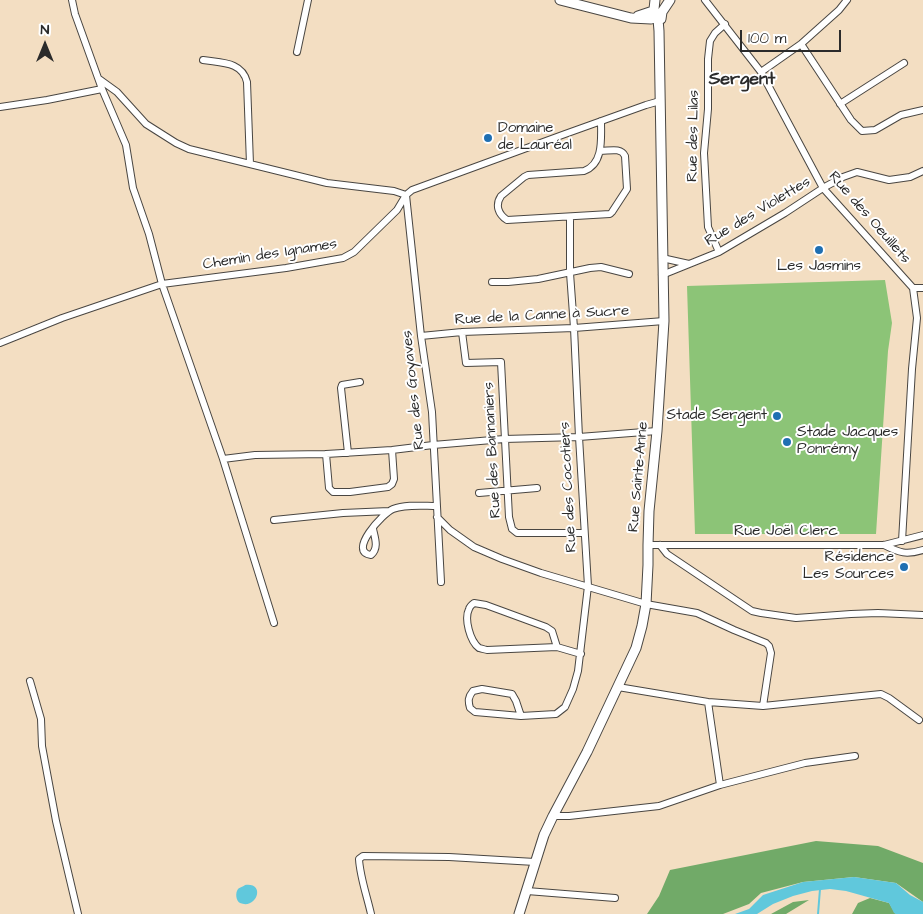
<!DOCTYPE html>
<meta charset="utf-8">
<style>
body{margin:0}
#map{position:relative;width:923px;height:914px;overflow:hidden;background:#f3dec2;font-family:"Architects Daughter",sans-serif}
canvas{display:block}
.north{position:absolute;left:20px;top:20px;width:50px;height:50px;-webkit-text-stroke:4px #fff;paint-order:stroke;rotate:0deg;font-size:14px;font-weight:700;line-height:20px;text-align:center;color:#2b2b2b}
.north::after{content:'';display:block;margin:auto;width:18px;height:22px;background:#2b2b2b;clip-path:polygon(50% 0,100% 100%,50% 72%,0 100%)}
.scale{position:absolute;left:740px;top:30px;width:101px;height:22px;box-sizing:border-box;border:2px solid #2b2b2b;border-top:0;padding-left:6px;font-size:15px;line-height:18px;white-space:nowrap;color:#2b2b2b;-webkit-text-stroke:4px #fff;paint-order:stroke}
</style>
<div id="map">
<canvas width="923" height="914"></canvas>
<div class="north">N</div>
<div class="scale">100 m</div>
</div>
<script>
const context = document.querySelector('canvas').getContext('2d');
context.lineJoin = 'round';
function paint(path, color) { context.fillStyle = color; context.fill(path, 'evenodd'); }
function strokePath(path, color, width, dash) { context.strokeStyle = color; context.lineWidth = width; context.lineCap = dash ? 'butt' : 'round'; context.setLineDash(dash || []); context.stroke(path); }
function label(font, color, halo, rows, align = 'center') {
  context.font = font + ' "Architects Daughter",sans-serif'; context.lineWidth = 4; context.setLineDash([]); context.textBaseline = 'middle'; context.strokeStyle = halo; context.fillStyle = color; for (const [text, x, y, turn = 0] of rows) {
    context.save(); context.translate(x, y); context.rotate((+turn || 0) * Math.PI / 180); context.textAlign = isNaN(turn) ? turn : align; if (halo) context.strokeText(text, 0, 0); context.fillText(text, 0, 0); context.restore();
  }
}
paint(new Path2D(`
 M 885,280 L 892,323 L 888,351 L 876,534 L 695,534 L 687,286 Z`), '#8cc477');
paint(new Path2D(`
 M 816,841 L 878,846 L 923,863 L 923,902 L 896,883 L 854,877 L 803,882 L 761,893 L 749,904 L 723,914 L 647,914 L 659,896 L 670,870 Z
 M 870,898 L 889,903 L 896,914 L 852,914 L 858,903 Z
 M 809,900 L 786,914 L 771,914 L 793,902 Z`), '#71aa68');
paint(new Path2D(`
 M 854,877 L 896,883 L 910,895 L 923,902 L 923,914 L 896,914 L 894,913 L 889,903 L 846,891 L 830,889 L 812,891 L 793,896 L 773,904 L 757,914 L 735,914 L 749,909 L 763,895 L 803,882 Z
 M 245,885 C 266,882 257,910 240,903 C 236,901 235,893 238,889 C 239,888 244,886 245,885 Z`), '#60c8dc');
strokePath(new Path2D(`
 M 818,914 L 820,889`), '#60c8dc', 2);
const minor = new Path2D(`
 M 72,0 L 75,14 L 102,89 L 126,145 L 133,188 L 149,234 L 162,284 L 223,459 L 274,623
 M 705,0 L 761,72 L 823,188 L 913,288 L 917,318 L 912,369 L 902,541
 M 801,44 L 851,120 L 862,131 L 875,130 L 901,115 L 923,110
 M 297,52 L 308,0
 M 203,60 C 220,63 242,61 247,82 L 250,164
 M 761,72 L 801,44 L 839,10 L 847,0
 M 99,79 L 117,92 L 146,124 L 176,143 L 189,149 L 327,183 L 394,191 L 406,195 L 421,336 L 432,412 L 441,582
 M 840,104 L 904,63
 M 0,107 L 47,100 L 102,89
 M 601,121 C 601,138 604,164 584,171 L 528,175 L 524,177 L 501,196 C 495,205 498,214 507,220 L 610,214 L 612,212 L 627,189 L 625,156 C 621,147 609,151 601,151
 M 719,252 L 708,227 L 704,153 L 708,109 L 708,59 L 710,41 L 715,33 L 725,24
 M 662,258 L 689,264
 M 662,275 L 719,252 L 785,213 L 823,188 L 843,177 L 857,172 L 889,180 L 910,177 L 923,171
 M 492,282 L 508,282 L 538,279 L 590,268 L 601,267 L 629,274
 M 913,288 L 923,288
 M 462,332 L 466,363 L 501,362 L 509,517 L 512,529 L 517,533 L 584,533
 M 421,336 L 462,332 L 574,328 L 664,321
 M 0,343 L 62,318 L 162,284 L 286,268 L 343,258 L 354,252 L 397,210 L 406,195 L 412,190 L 565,134 L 646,105 L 660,101
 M 348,453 L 341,388 L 342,385 L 360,382
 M 326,454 L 329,488 L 333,492 L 350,492 L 388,487 L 392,484 L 394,479 L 392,450
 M 223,459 L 255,455 L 326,454 L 392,450 L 433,445 L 504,439 L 579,437 L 657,431
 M 479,493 L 537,488
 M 437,517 L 450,530 L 474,547 L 502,559 L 541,573 L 646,604 L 697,613 L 734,630 L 766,643 L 769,646 L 771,653 L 763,706
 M 274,520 L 343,513 L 389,511
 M 373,529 C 375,538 379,548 371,555 C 347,552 383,513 393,509 C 406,504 423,506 437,506
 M 648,545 L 884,545 L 923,535
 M 660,545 L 667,554 L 743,605 L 752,611 L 761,613 L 796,618 L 851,614 L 878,613 L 923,615
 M 884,545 C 900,553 906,555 923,550
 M 557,647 L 552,631 L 546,627 L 486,605 L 474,603 C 471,605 470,606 469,609 C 464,619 470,641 479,648 C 480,648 486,650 487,650 L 557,647 L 581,654
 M 30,681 L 41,719 L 42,746 L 56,821 L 78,914
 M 618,687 L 708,702 L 763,706 L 881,694 L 889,698 L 919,720
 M 708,702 L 720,785
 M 521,716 L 516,701 L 512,694 L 482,689 L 473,691 C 468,697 468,701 470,708 L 475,712 L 521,716 L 556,714 L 565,707 L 573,689 L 578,671 L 588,586 L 579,437 L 574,328 L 570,273 L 570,217
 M 553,816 L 569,816 L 659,806 L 720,785 L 805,763 L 855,756
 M 527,891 L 615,898
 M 371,914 C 367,896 360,877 359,859 L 363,856 L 449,857 L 535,862`);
const secondary = new Path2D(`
 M 560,0 L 631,18 L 651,19 L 661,15
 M 638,16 L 653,11 L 654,9 L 655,0
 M 661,19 L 662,12 L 670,0
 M 519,914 L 544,835 L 553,816 L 587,752 L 636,648 L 642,626 L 646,604 L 648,565 L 648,545 L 649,511 L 657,431 L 664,321 L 659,31 L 658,19`);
strokePath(minor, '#494642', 8);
strokePath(secondary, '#494642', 11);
strokePath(minor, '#fff', 6);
strokePath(secondary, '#fff', 9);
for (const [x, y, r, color] of [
 [488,138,5,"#1f6fb2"],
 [819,250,5,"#1f6fb2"],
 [777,416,5,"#1f6fb2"],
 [787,442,5,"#1f6fb2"],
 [904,567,5,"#1f6fb2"]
]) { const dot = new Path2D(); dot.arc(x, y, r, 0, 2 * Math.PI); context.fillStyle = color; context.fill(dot); strokePath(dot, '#fff', 2); }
label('15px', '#2b2b2b', '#fff', [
 ["Domaine",498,129],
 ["de Lauréal",498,146],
 ["Les Jasmins",819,267,"center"],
 ["Stade Sergent",767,416,"right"],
 ["Stade Jacques",797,433],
 ["Ponrémy",797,450],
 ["Résidence",894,558,"right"],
 ["Les Sources",894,575,"right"]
], 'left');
label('15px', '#2b2b2b', '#fff', [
 ["Rue des Lilas",694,136,-89],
 ["Rue des Violettes",758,212,-31],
 ["Rue des Oeuillets",869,218,49],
 ["Chemin des Ignames",270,255,-9],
 ["Rue de la Canne à Sucre",542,316,-3],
 ["Rue des Goyaves",414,390,-96],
 ["Rue des Bannaniers",493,450,-93],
 ["Rue Sainte-Anne",639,477,-85],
 ["Rue des Cocotiers",569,487,-93],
 ["Rue Joël Clerc",786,532]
]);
label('bold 18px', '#2b2b2b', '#fff', [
 ["Sergent",742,80]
]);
</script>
